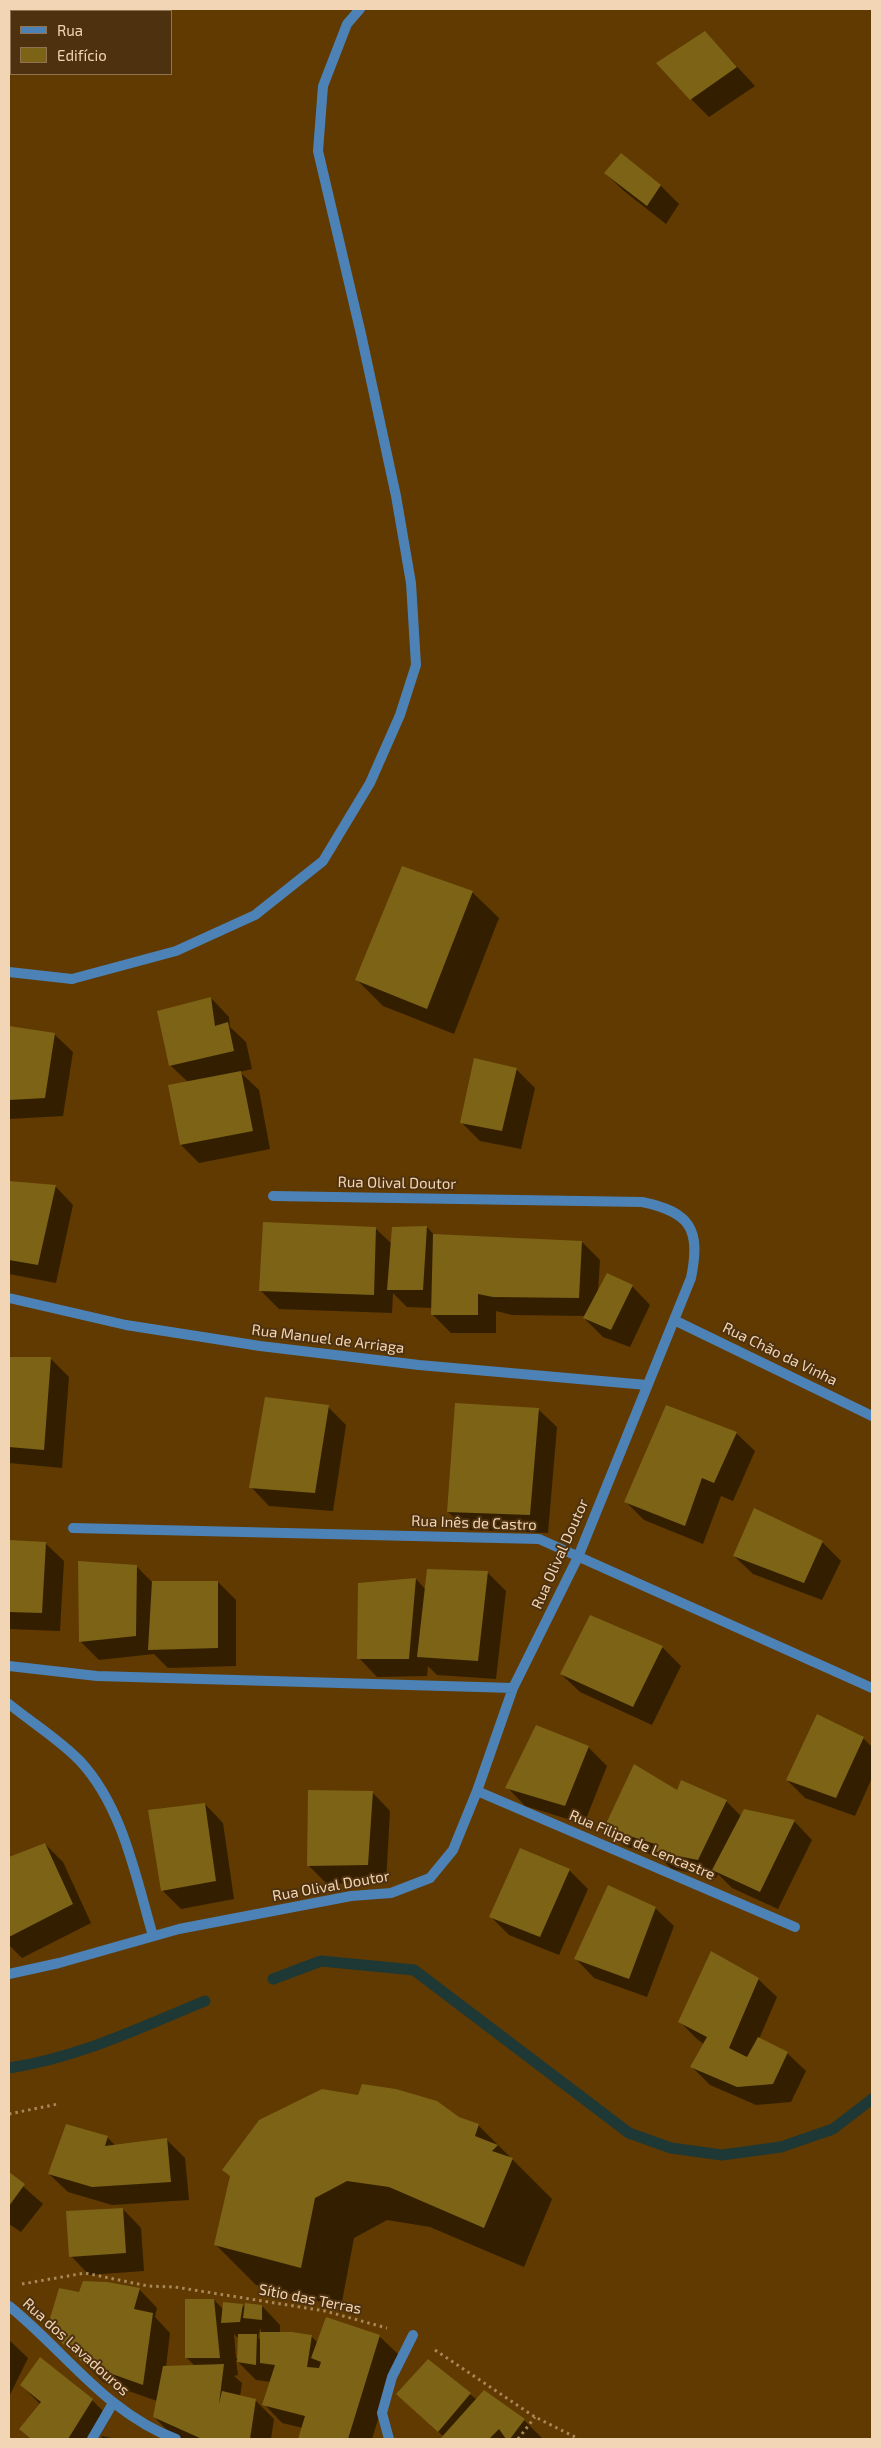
<!DOCTYPE html>
<meta charset="utf-8">
<style>
body{margin:0}
#map{position:relative;width:881px;height:2448px;overflow:hidden;background:#603a00;font-family:"Exo 2",sans-serif}
canvas{display:block}
.frame{position:absolute;inset:0;border:10px solid #f2d5b5;pointer-events:none}
.legend{position:absolute;left:10px;top:10px;width:162px;height:65px;box-sizing:border-box;background:#4e320f;border:1px solid #907351;margin:0;padding:6px 9px;list-style:none;font-size:15px;color:#f2d5b5}
.legend li{display:flex;align-items:center;gap:10px;height:25px}
.legend b{width:25px;border:1px solid #907351}
</style>
<div id="map">
<canvas width="881" height="2448"></canvas>
<div class="frame"></div>
<ul class="legend">
<li><b style="height:6px;background:#4c82b6"></b>Rua</li>
<li><b style="height:14px;background:#7c6316"></b>Edifício</li>
</ul>
</div>
<script>
const context = document.querySelector('canvas').getContext('2d');
context.lineJoin = 'round';
function paint(path, color) { context.fillStyle = color; context.fill(path, 'evenodd'); }
function strokePath(path, color, width, dash) { context.strokeStyle = color; context.lineWidth = width; context.lineCap = dash ? 'butt' : 'round'; context.setLineDash(dash || []); context.stroke(path); }
function label(font, color, halo, rows, align = 'center') {
  context.font = font + ' "Exo 2",sans-serif'; context.lineWidth = 4; context.setLineDash([]); context.textBaseline = 'middle'; context.strokeStyle = halo; context.fillStyle = color; for (const [text, x, y, turn = 0] of rows) {
    context.save(); context.translate(x, y); context.rotate((+turn || 0) * Math.PI / 180); context.textAlign = isNaN(turn) ? turn : align; if (halo) context.strokeText(text, 0, 0); context.fillText(text, 0, 0); context.restore();
  }
}
paint(new Path2D(`
 M 705,32 L 755,86 L 709,117 L 691,99 Z
 M 605,173 L 660,185 L 679,204 L 666,224 L 624,191 Z
 M 472,892 L 499,918 L 454,1034 L 383,1006 L 357,980 Z
 M 211,998 L 229,1017 L 230,1027 L 246,1042 L 252,1069 L 240,1072 L 259,1090 L 270,1149 L 199,1163 L 181,1145 L 188,1082 L 170,1065 Z
 M 9,1028 L 54,1034 L 73,1052 L 63,1116 L 9,1119 Z
 M 516,1069 L 535,1088 L 521,1149 L 480,1141 L 461,1122 Z
 M 9,1183 L 55,1186 L 73,1205 L 56,1283 L 9,1274 Z
 M 427,1227 L 435,1236 L 582,1242 L 600,1260 L 598,1292 L 632,1286 L 650,1305 L 630,1347 L 603,1337 L 584,1318 L 585,1316 L 512,1315 L 496,1311 L 496,1333 L 451,1333 L 433,1315 L 433,1308 L 407,1307 L 393,1293 L 392,1313 L 279,1309 L 261,1291 L 376,1229 L 392,1244 Z
 M 9,1358 L 50,1358 L 69,1377 L 62,1468 L 9,1463 Z
 M 328,1407 L 346,1425 L 333,1511 L 269,1506 L 251,1487 Z
 M 538,1409 L 557,1427 L 548,1533 L 467,1530 L 448,1512 Z
 M 736,1433 L 755,1451 L 733,1501 L 721,1496 L 703,1544 L 644,1520 L 625,1501 Z
 M 9,1542 L 45,1543 L 64,1561 L 60,1631 L 9,1629 Z
 M 822,1542 L 841,1561 L 822,1600 L 753,1574 L 734,1556 Z
 M 136,1566 L 154,1584 L 218,1582 L 236,1600 L 236,1666 L 168,1668 L 154,1654 L 99,1660 L 80,1641 Z
 M 487,1572 L 506,1591 L 496,1679 L 437,1675 L 428,1666 L 427,1676 L 377,1677 L 359,1658 L 416,1579 L 426,1590 Z
 M 662,1647 L 681,1666 L 652,1725 L 580,1692 L 561,1674 Z
 M 863,1738 L 872,1747 L 872,1778 L 855,1816 L 805,1798 L 787,1780 Z
 M 588,1747 L 607,1766 L 584,1824 L 525,1806 L 507,1787 Z
 M 372,1792 L 390,1811 L 386,1883 L 327,1884 L 309,1866 Z
 M 678,1792 L 726,1801 L 742,1817 L 794,1821 L 812,1840 L 778,1909 L 732,1888 L 718,1874 L 716,1878 L 672,1869 L 659,1857 L 624,1846 L 605,1827 Z
 M 205,1804 L 223,1823 L 234,1899 L 181,1909 L 163,1891 L 150,1811 Z
 M 45,1844 L 63,1862 L 91,1923 L 22,1958 L 9,1945 L 9,1858 Z
 M 569,1870 L 588,1889 L 559,1955 L 509,1935 L 490,1916 Z
 M 655,1908 L 674,1926 L 647,1997 L 594,1978 L 576,1959 Z
 M 758,1979 L 777,1997 L 759,2039 L 787,2053 L 806,2071 L 791,2102 L 756,2105 L 710,2085 L 692,2067 L 704,2044 L 698,2040 L 680,2022 Z
 M 459,2118 L 478,2125 L 552,2199 L 524,2267 L 430,2227 L 387,2220 L 354,2238 L 341,2307 L 256,2285 L 216,2245 Z
 M 107,2137 L 116,2146 L 167,2140 L 185,2158 L 189,2200 L 112,2205 L 68,2192 L 49,2174 Z
 M 9,2174 L 43,2204 L 21,2232 L 9,2224 Z
 M 123,2209 L 141,2228 L 144,2271 L 89,2275 L 71,2256 Z
 M 139,2289 L 157,2308 L 155,2317 L 170,2333 L 166,2367 L 195,2366 L 186,2357 L 214,2300 L 223,2309 L 242,2305 L 246,2309 L 262,2306 L 280,2325 L 280,2333 L 311,2336 L 318,2343 L 379,2336 L 398,2354 L 372,2439 L 299,2439 L 303,2428 L 282,2423 L 264,2404 L 271,2382 L 256,2380 L 236,2360 L 238,2375 L 234,2376 L 242,2383 L 240,2397 L 255,2400 L 274,2419 L 271,2439 L 180,2439 L 173,2436 L 154,2417 L 157,2401 L 103,2382 L 83,2362 L 80,2293 ZM 260,2329 L 261,2329 L 261,2340 L 258,2338 ZM 234,2334 L 239,2339 L 238,2358 L 236,2358 Z
 M 9,2340 L 28,2358 L 9,2397 Z
 M 429,2360 L 477,2400 L 524,2420 L 542,2438 L 441,2439 L 444,2437 L 397,2394 Z
 M 21,2385 L 92,2400 L 110,2418 L 98,2439 L 31,2439 L 20,2429 L 40,2404 Z
 M 102,2436 L 117,2439 L 101,2439 Z`), '#0007');
strokePath(new Path2D(`
 M 273,1979 L 321,1961 L 414,1970 L 629,2133 L 671,2148 L 722,2155 L 781,2147 L 833,2129 L 872,2099
 M 9,2068 C 78,2058 141,2027 205,2001`), '#1e3836', 11);
paint(new Path2D(`
 M 705,31 L 737,67 L 690,100 L 656,63 Z
 M 621,153 L 661,185 L 647,206 L 604,173 Z
 M 402,866 L 473,891 L 427,1009 L 355,980 Z
 M 211,997 L 215,1026 L 228,1022 L 234,1051 L 169,1066 L 157,1011 Z
 M 9,1026 L 55,1033 L 45,1098 L 9,1100 Z
 M 474,1058 L 517,1068 L 502,1131 L 460,1123 Z
 M 241,1071 L 253,1131 L 180,1145 L 168,1085 Z
 M 9,1181 L 56,1185 L 38,1265 L 9,1260 Z
 M 263,1222 L 376,1227 L 374,1295 L 259,1291 Z
 M 427,1226 L 423,1290 L 387,1290 L 392,1227 Z
 M 433,1234 L 582,1241 L 579,1298 L 493,1297 L 478,1294 L 478,1315 L 431,1315 Z
 M 607,1273 L 633,1285 L 611,1330 L 583,1318 Z
 M 9,1357 L 51,1357 L 44,1450 L 9,1447 Z
 M 265,1397 L 329,1405 L 315,1493 L 249,1488 Z
 M 455,1403 L 539,1408 L 530,1515 L 447,1512 Z
 M 666,1405 L 737,1432 L 714,1483 L 702,1478 L 685,1526 L 624,1502 Z
 M 754,1508 L 823,1541 L 804,1583 L 733,1556 Z
 M 9,1540 L 46,1542 L 42,1613 L 9,1612 Z
 M 78,1561 L 137,1565 L 136,1636 L 79,1642 Z
 M 427,1569 L 488,1571 L 478,1661 L 417,1657 Z
 M 416,1578 L 409,1659 L 357,1659 L 358,1583 Z
 M 152,1581 L 218,1581 L 218,1648 L 148,1650 Z
 M 590,1615 L 663,1646 L 633,1707 L 560,1674 Z
 M 817,1714 L 864,1737 L 836,1798 L 786,1780 Z
 M 536,1725 L 589,1746 L 565,1806 L 505,1788 Z
 M 634,1764 L 677,1790 L 681,1780 L 727,1800 L 698,1860 L 652,1851 L 655,1844 L 604,1828 Z
 M 308,1790 L 373,1791 L 368,1865 L 307,1866 Z
 M 205,1803 L 216,1881 L 161,1891 L 148,1810 Z
 M 744,1809 L 795,1820 L 760,1892 L 712,1870 Z
 M 45,1843 L 73,1904 L 9,1937 L 9,1857 Z
 M 520,1848 L 570,1869 L 540,1937 L 489,1917 Z
 M 608,1885 L 656,1907 L 629,1979 L 574,1959 Z
 M 711,1951 L 759,1978 L 729,2048 L 747,2057 L 758,2037 L 788,2052 L 773,2084 L 737,2087 L 690,2067 L 707,2037 L 678,2022 Z
 M 362,2084 L 396,2089 L 437,2101 L 459,2117 L 479,2124 L 475,2136 L 498,2145 L 492,2151 L 513,2158 L 484,2228 L 389,2187 L 347,2181 L 315,2198 L 301,2268 L 214,2245 L 230,2176 L 222,2170 L 259,2120 L 322,2089 L 358,2095 Z
 M 66,2124 L 108,2136 L 105,2146 L 167,2138 L 171,2182 L 92,2187 L 48,2174 Z
 M 9,2172 L 25,2184 L 9,2206 Z
 M 123,2208 L 126,2253 L 69,2257 L 66,2211 Z
 M 83,2281 L 107,2282 L 140,2288 L 134,2309 L 153,2313 L 143,2385 L 84,2364 L 63,2344 L 48,2325 L 59,2288 L 79,2292 Z
 M 185,2299 L 214,2299 L 220,2358 L 185,2358 Z
 M 223,2302 L 243,2304 L 240,2322 L 221,2323 Z
 M 245,2303 L 262,2305 L 262,2320 L 243,2318 Z
 M 326,2317 L 380,2335 L 348,2439 L 298,2439 L 305,2416 L 262,2405 L 275,2365 L 260,2363 L 260,2332 L 292,2332 L 312,2335 L 307,2367 L 319,2368 L 321,2362 L 311,2358 Z
 M 238,2334 L 257,2334 L 256,2365 L 237,2362 Z
 M 40,2357 L 93,2399 L 68,2439 L 31,2439 L 19,2429 L 41,2402 L 20,2385 Z
 M 428,2359 L 471,2393 L 438,2432 L 396,2394 Z
 M 224,2364 L 219,2404 L 222,2391 L 256,2399 L 250,2439 L 202,2439 L 153,2417 L 163,2366 Z
 M 484,2390 L 525,2419 L 510,2439 L 506,2439 L 499,2429 L 489,2439 L 440,2439 Z`), '#7c6316');
strokePath(new Path2D(`
 M 9,2114 L 58,2104
 M 22,2284 L 85,2273 L 148,2286 L 175,2287 L 325,2311 L 387,2328
 M 435,2350 L 535,2417 L 579,2439
 M 518,2439 L 535,2417`), '#a88759', 3, [2.5, 4]);
strokePath(new Path2D(`
 M 72,979 L 176,951 L 255,915 L 323,861 L 370,783 L 400,715 L 416,665 L 411,583 L 396,496 L 361,334 L 318,151 L 323,86 L 347,24 L 360,9`), '#4c82b6', 10);
strokePath(new Path2D(`
 M 9,972 L 72,979
 M 9,1298 L 126,1325 L 260,1346 L 419,1365 L 647,1385
 M 674,1320 L 872,1416
 M 73,1528 L 539,1539 L 872,1688
 M 9,1666 L 97,1676 L 513,1688
 M 9,1704 C 31,1722 60,1740 80,1761 C 123,1807 136,1878 153,1936
 M 477,1791 L 795,1927
 M 9,1974 L 59,1963 L 179,1929 L 351,1896 L 391,1893 L 430,1878 L 453,1850 L 477,1791 L 513,1688 L 578,1557 L 691,1278 C 701,1230 691,1212 642,1202 L 273,1196
 M 9,2306 C 65,2351 106,2413 176,2439
 M 92,2439 L 113,2403
 M 389,2439 L 382,2413 L 392,2377 L 413,2335`), '#4c82b6', 10);
label('15px', '#f2d5b5', '#4e320f', [
 ["Rua Olival Doutor",397,1183,1],
 ["Rua Manuel de Arriaga",328,1339,7],
 ["Rua Chão da Vinha",780,1354,26],
 ["Rua Inês de Castro",474,1523,2],
 ["Rua Olival Doutor",560,1554,-66],
 ["Rua Filipe de Lencastre",642,1845,23],
 ["Rua Olival Doutor",331,1886,-10],
 ["Sítio das Terras",310,2299,11],
 ["Rua dos Lavadouros",76,2347,42]
]);
</script>
